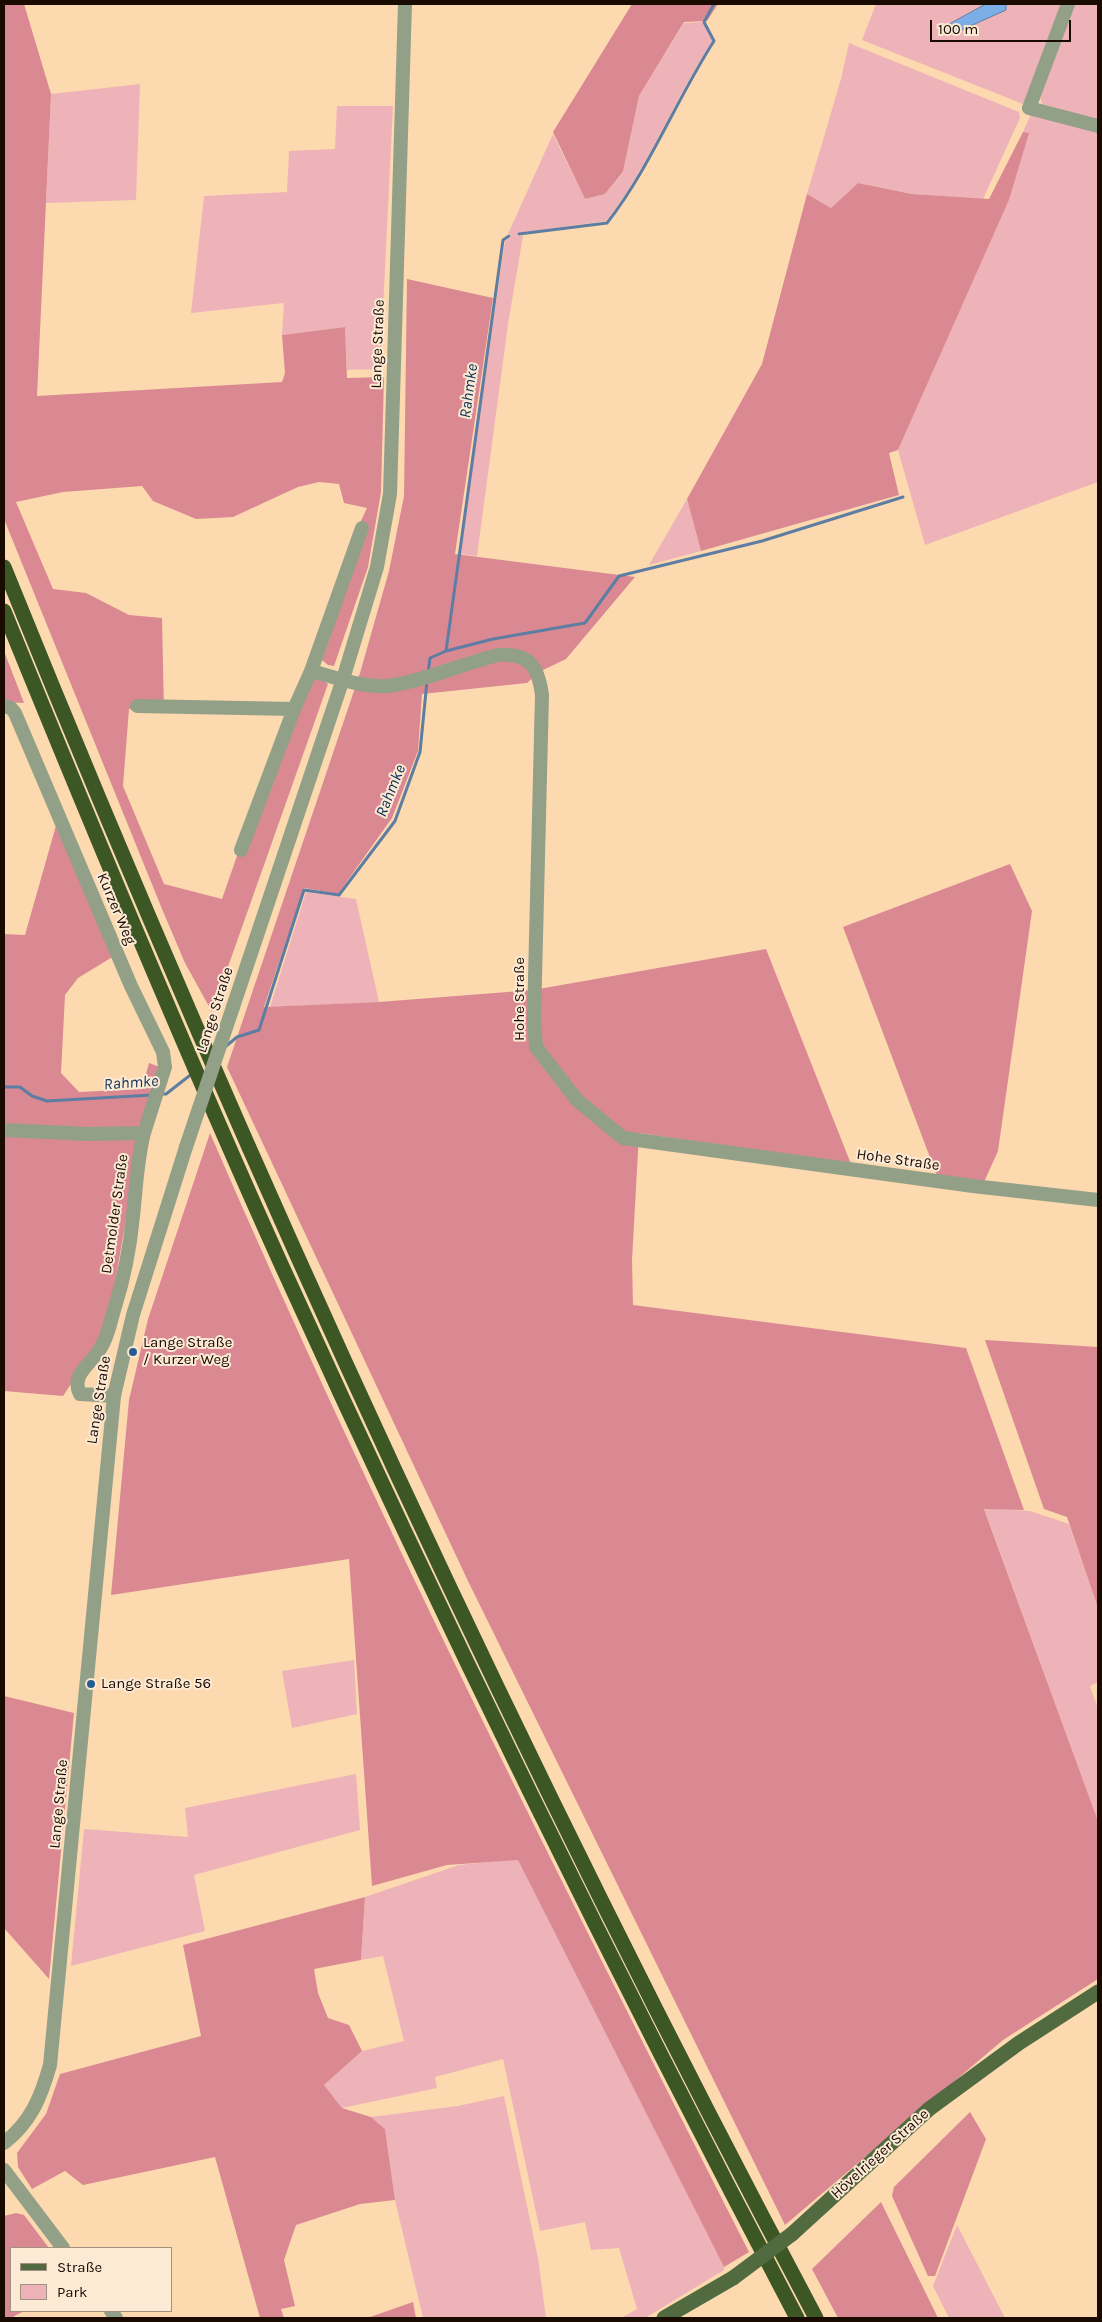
<!DOCTYPE html>
<meta charset="utf-8">
<style>
body{margin:0}
#map{position:relative;width:1102px;height:2322px;overflow:hidden;background:#fdd9af;font-family:Karla,sans-serif}
canvas{display:block}
.frame{position:absolute;inset:0;border:5px solid #1a0b00;pointer-events:none}
.legend{position:absolute;left:10px;top:2247px;width:162px;height:65px;box-sizing:border-box;background:#fcead5;border:1px solid #a29180;margin:0;padding:6px 9px;list-style:none;font-size:15px;color:#1a0b00}
.legend li{display:flex;align-items:center;gap:10px;height:25px}
.legend b{width:25px;border:1px solid #a29180}
.scale{position:absolute;left:930px;top:20px;width:141px;height:22px;box-sizing:border-box;border:2px solid #1a0b00;border-top:0;padding-left:6px;font-size:15px;line-height:18px;white-space:nowrap;color:#1a0b00;-webkit-text-stroke:4px #fcead5;paint-order:stroke}
</style>
<div id="map">
<canvas width="1102" height="2322"></canvas>
<div class="frame"></div>
<ul class="legend">
<li><b style="height:6px;background:#526a3f"></b>Straße</li>
<li><b style="height:14px;background:#edb3b9"></b>Park</li>
</ul>
<div class="scale">100 m</div>
</div>
<script>
const context = document.querySelector('canvas').getContext('2d');
context.lineJoin = 'round';
function paint(path, color) { context.fillStyle = color; context.fill(path, 'evenodd'); }
function strokePath(path, color, width, dash) { context.strokeStyle = color; context.lineWidth = width; context.lineCap = dash ? 'butt' : 'round'; context.setLineDash(dash || []); context.stroke(path); }
function label(font, color, halo, rows, align = 'center') {
  context.font = font + ' Karla,sans-serif'; context.lineWidth = 4; context.setLineDash([]); context.textBaseline = 'middle'; context.strokeStyle = halo; context.fillStyle = color; for (const [text, x, y, turn = 0] of rows) {
    context.save(); context.translate(x, y); context.rotate((+turn || 0) * Math.PI / 180); context.textAlign = isNaN(turn) ? turn : align; if (halo) context.strokeText(text, 0, 0); context.fillText(text, 0, 0); context.restore();
  }
}
paint(new Path2D(`
 M 876,4 L 1062,4 L 1026,101 L 1023,104 L 862,40 Z
 M 1072,4 L 1098,4 L 1098,120 L 1042,104 L 1040,96 Z
 M 703,22 L 713,40 C 674,99 649,166 606,221 L 518,233 L 517,236 L 523,236 L 508,324 L 477,556 L 459,554 L 505,241 L 510,238 L 511,234 L 508,234 L 553,134 L 585,199 L 605,194 L 623,173 L 639,96 L 684,23 Z
 M 849,43 L 1019,112 L 1020,118 L 983,199 L 912,194 L 858,183 L 831,208 L 807,194 L 841,79 Z
 M 140,84 L 136,200 L 46,203 L 51,94 Z
 M 337,106 L 393,106 L 380,369 L 347,370 L 345,327 L 282,335 L 284,303 L 191,313 L 204,196 L 287,192 L 289,151 L 335,149 Z
 M 1031,114 L 1098,130 L 1098,482 L 925,545 L 898,450 L 1009,200 L 1028,134 L 1023,132 Z
 M 687,499 L 701,551 L 649,565 Z
 M 306,892 L 356,899 L 379,1002 L 270,1007 Z
 M 984,1508 L 1030,1511 L 1069,1524 L 1098,1608 L 1098,1682 L 1090,1686 L 1098,1709 L 1098,1821 Z
 M 354,1660 L 357,1714 L 292,1728 L 282,1671 Z
 M 356,1774 L 360,1830 L 194,1875 L 205,1931 L 71,1966 L 84,1829 L 188,1837 L 185,1808 Z
 M 518,1859 L 724,2267 L 724,2270 L 645,2318 L 621,2318 L 637,2309 L 619,2248 L 591,2250 L 585,2222 L 540,2231 L 503,2059 L 435,2077 L 437,2088 L 342,2108 L 324,2085 L 362,2051 L 404,2041 L 383,1956 L 361,1960 L 365,1897 L 459,1865 Z
 M 504,2096 L 538,2258 L 546,2318 L 423,2318 L 395,2200 L 385,2129 L 371,2117 L 458,2106 Z
 M 957,2225 L 1005,2318 L 949,2318 L 933,2286 Z`), '#edb3b9');
paint(new Path2D(`
 M 4,4 L 24,4 L 51,94 L 37,396 L 282,382 L 285,373 L 282,335 L 345,327 L 347,378 L 384,377 L 381,492 L 368,567 L 334,666 L 328,665 L 322,660 L 369,526 L 360,523 L 367,508 L 344,503 L 339,484 L 319,482 L 298,487 L 233,517 L 196,519 L 153,501 L 142,486 L 63,492 L 16,502 L 53,589 L 86,593 L 129,615 L 162,618 L 164,711 L 129,709 L 123,786 L 164,884 L 222,899 L 238,853 L 314,679 L 322,679 L 328,684 L 212,1012 L 185,963 L 162,909 L 4,519 Z
 M 632,4 L 718,4 L 707,21 L 684,22 L 639,96 L 623,172 L 605,194 L 585,199 L 553,132 Z
 M 1023,132 L 1029,133 L 1009,200 L 898,450 L 889,453 L 899,495 L 701,551 L 687,499 L 762,364 L 807,194 L 831,208 L 858,183 L 912,194 L 989,199 Z
 M 407,279 L 493,298 L 455,554 L 635,577 L 566,659 L 539,672 L 527,683 L 422,694 L 418,751 L 392,818 L 338,894 L 304,888 L 264,1007 L 379,1002 L 533,990 L 766,949 L 851,1164 L 639,1133 L 632,1260 L 633,1305 L 966,1348 L 1024,1510 L 984,1509 L 1098,1821 L 1098,1979 L 1003,2040 L 785,2225 L 467,1579 L 227,1067 L 360,673 L 389,571 L 404,496 Z
 M 4,651 L 24,703 L 4,702 Z
 M 57,822 L 114,956 L 78,978 L 65,995 L 61,1073 L 79,1092 L 142,1089 L 149,1063 L 160,1067 L 138,1149 L 107,1330 L 63,1396 L 4,1391 L 4,934 L 25,935 Z
 M 1010,864 L 1032,911 L 998,1151 L 984,1182 L 937,1176 L 843,927 Z
 M 210,1133 C 374,1513 562,1883 749,2252 L 724,2267 L 518,1860 L 447,1865 L 372,1886 L 349,1559 L 111,1595 L 129,1400 L 148,1319 Z
 M 985,1340 L 1098,1347 L 1098,1608 L 1067,1517 L 1044,1509 Z
 M 4,1696 L 74,1713 L 49,1979 L 4,1928 Z
 M 365,1897 L 361,1960 L 314,1969 L 318,1993 L 328,2018 L 349,2025 L 362,2051 L 324,2085 L 342,2108 L 371,2117 L 385,2129 L 395,2200 L 360,2204 L 296,2225 L 284,2260 L 295,2306 L 281,2309 L 284,2318 L 260,2318 L 215,2157 L 83,2185 L 65,2171 L 32,2189 L 18,2167 L 17,2153 L 46,2114 L 60,2074 L 201,2036 L 183,1945 Z
 M 970,2112 L 986,2139 L 935,2276 L 928,2276 L 892,2196 L 894,2187 Z
 M 881,2202 L 938,2318 L 838,2318 L 812,2269 Z
 M 16,2213 L 24,2215 L 49,2248 L 11,2248 L 11,2311 L 24,2311 L 11,2318 L 4,2318 L 4,2216 Z
 M 413,2302 L 416,2318 L 367,2318 Z`), '#da8993');
const water = new Path2D(`
 M 986,4 L 1006,4 L 1006,10 L 957,32 L 950,30 L 950,24 Z`);
paint(water, '#7baee7');
strokePath(water, '#5e7da2', 1);
strokePath(new Path2D(`
 M 519,234 L 607,223 C 650,168 676,100 714,41 L 704,22 L 714,4
 M 446,651 L 493,639 L 585,623 L 619,576 L 762,541 L 903,497
 M 428,673 L 430,658 L 446,651 L 503,240 L 509,236
 M 225,1047 L 237,1037 L 259,1030 L 304,890 L 339,895 L 395,821 L 420,752 L 427,681
 M 4,1087 L 20,1087 L 32,1096 L 47,1101 L 152,1095
 M 161,1094 L 166,1094 L 193,1073`), '#5e7da2', 3);
strokePath(new Path2D(`
 M 1068,4 L 1029,108 L 1098,126
 M 311,671 L 362,528
 M 4,706 L 11,708 L 15,713 L 131,986 L 163,1052 L 165,1067 L 144,1133
 M 137,706 L 294,709
 M 241,850 L 294,709 L 311,671 C 335,677 362,688 387,686 C 425,681 461,664 498,655 C 530,653 538,666 542,695 L 534,1019 L 536,1047 L 577,1100 L 623,1138 L 973,1186 L 1098,1200
 M 233,1007 L 343,679 L 377,567 L 390,494 L 405,4
 M 4,1130 L 89,1134 L 144,1133 C 137,1160 136,1189 133,1216 C 130,1248 124,1279 114,1310 C 110,1324 107,1340 98,1352 C 88,1366 71,1376 80,1394 L 114,1396
 M 4,2143 C 31,2122 41,2097 50,2065 L 114,1396 L 133,1315 L 186,1147
 M 4,2170 L 63,2248
 M 111,2311 L 116,2318`), '#92a088', 14);
strokePath(new Path2D(`
 M 792,2234 L 929,2109 L 1019,2043 L 1098,1992
 M 664,2318 L 733,2278`), '#526a3f', 15);
strokePath(new Path2D(`
 M 4,567 C 245,1164 514,1750 816,2318
 M 4,611 C 93,830 184,1049 281,1264 C 443,1621 615,1972 797,2318`), '#3c5723', 15);
strokePath(new Path2D(`
 M 186,1147 L 233,1007`), '#92a088', 14);
strokePath(new Path2D(`
 M 733,2278 L 792,2234`), '#526a3f', 15);
for (const [x, y, r, color] of [
 [133,1352,5,"#255b93"],
 [91,1684,5,"#255b93"]
]) { const dot = new Path2D(); dot.arc(x, y, r, 0, 2 * Math.PI); context.fillStyle = color; context.fill(dot); strokePath(dot, '#fcead5', 2); }
label('15px', '#1a0b00', '#fcead5', [
 ["Lange Straße",378,344,-88],
 ["Kurzer Weg",116,909,67],
 ["Hohe Straße",520,999,-90],
 ["Lange Straße",215,1010,-72],
 ["Hohe Straße",898,1160,8],
 ["Detmolder Straße",115,1214,-82],
 ["Lange Straße",99,1400,-81],
 ["Lange Straße",59,1804,-85],
 ["Hövelrieger Straße",880,2154,-42]
]);
label('15px', '#1a0b00', '#fcead5', [
 ["Lange Straße",143,1343],
 ["/ Kurzer Weg",143,1360],
 ["Lange Straße 56",101,1684]
], 'left');
label('italic 16px', '#0b2f54', '#fcead5', [
 ["Rahmke",469,391,-82],
 ["Rahmke",391,791,-68],
 ["Rahmke",131,1083,-4]
]);
</script>
